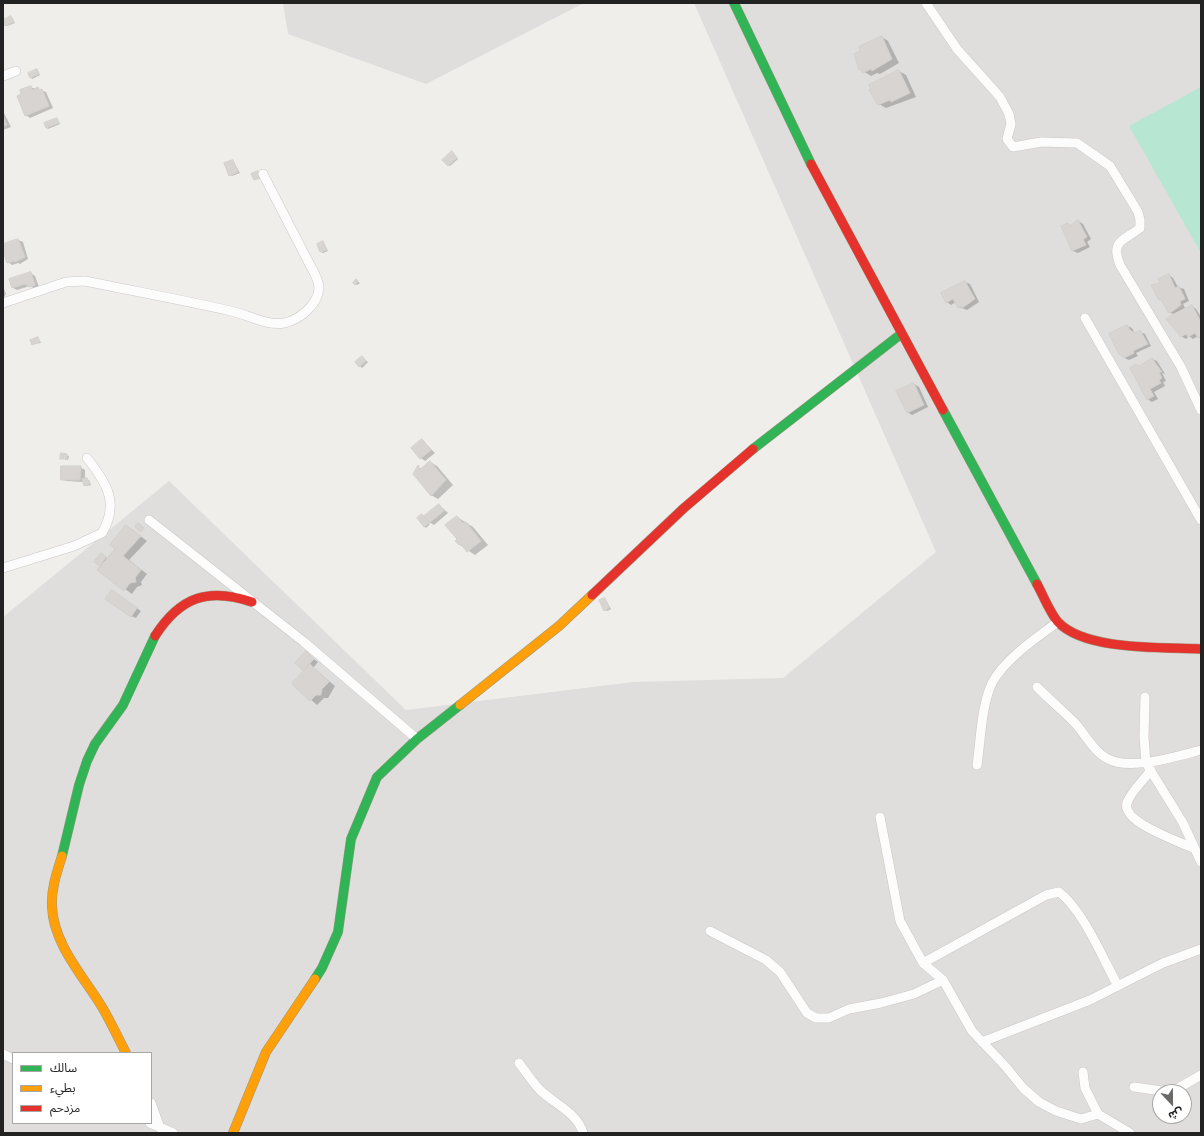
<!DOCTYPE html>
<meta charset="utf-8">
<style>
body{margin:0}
#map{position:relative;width:1204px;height:1136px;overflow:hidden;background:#f0eeeb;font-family:Lato,"Noto Sans Arabic",sans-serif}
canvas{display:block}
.frame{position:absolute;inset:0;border:4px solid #222;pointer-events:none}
.legend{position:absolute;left:12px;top:1052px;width:140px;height:72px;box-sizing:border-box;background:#fff;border:1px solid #a7a7a7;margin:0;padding:5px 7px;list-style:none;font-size:12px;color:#222}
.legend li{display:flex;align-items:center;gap:8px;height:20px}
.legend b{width:20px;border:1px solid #a7a7a7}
.north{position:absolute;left:1152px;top:1084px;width:40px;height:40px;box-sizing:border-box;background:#fff;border:1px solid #a7a7a7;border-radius:50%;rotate:158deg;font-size:11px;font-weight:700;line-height:16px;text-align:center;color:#222}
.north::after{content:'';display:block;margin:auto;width:14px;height:18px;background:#6a6968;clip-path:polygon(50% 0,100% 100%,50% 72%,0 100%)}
</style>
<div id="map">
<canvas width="1204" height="1136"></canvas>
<div class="frame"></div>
<ul class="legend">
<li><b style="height:5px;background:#30b455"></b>سالك</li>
<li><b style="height:5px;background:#ff9f0a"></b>بطيء</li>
<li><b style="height:5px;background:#e5322d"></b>مزدحم</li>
</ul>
<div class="north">ش</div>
</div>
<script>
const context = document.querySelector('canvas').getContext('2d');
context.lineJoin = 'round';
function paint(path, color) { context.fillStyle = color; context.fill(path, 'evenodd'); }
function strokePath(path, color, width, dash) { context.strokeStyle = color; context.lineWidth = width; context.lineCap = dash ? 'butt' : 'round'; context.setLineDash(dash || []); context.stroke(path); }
paint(new Path2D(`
 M 283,3 L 584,3 L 426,84 L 288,34 Z
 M 694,3 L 1201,3 L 1201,1133 L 3,1133 L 3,617 L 169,481 L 406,710 L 633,682 L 783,678 L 936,552 ZM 13,1053 L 151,1053 L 151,1123 L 13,1123 ZM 1160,1092 L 1184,1092 L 1184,1116 L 1160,1116 Z`), '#dfdedc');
paint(new Path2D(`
 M 1201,87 L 1201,253 L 1129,126 Z`), '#b7e6d2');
paint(new Path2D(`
 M 11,17 L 15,23 L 7,26 L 5,25 Z
 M 882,37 L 888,41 L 899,63 L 880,74 L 877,73 L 871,76 L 860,69 L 855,54 Z
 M 37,70 L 40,75 L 32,79 L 31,77 Z
 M 899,71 L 906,75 L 916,97 L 886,108 L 879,104 Z
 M 30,87 L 46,92 L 53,108 L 30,118 L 26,115 Z
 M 3,111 L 11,127 L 3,130 Z
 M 57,119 L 60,124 L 48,129 L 47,128 Z
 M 454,154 L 458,159 L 450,166 L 448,165 Z
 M 233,161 L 240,173 L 232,176 L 230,175 Z
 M 1078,221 L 1083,224 L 1091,239 L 1087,242 L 1090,247 L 1078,253 L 1073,251 L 1063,227 L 1068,224 L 1070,226 Z
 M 18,240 L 23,242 L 28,259 L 20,264 L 18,263 L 12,265 L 8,262 L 3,245 Z
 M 323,242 L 328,251 L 323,253 L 321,252 Z
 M 31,273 L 35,276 L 39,287 L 35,289 L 30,286 L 17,290 L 13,288 Z
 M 1169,275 L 1173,278 L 1178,287 L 1184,289 L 1189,301 L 1183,304 L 1185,308 L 1173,314 L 1169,312 L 1152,285 L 1161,283 Z
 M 356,280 L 360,283 L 357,285 L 354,283 Z
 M 965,282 L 970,284 L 979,302 L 967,310 L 959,307 L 956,302 L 951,305 L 947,302 Z
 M 3,286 L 6,294 L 3,299 Z
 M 1192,306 L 1196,309 L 1201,317 L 1201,339 L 1198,336 L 1193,339 L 1189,336 L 1186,339 L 1181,336 Z
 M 1127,326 L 1132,328 L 1135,334 L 1140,332 L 1145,334 L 1151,346 L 1136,353 L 1138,356 L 1129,360 L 1124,358 Z
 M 38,338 L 41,343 L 33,344 Z
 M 362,357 L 368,362 L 362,368 L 356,362 Z
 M 1152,359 L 1157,361 L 1165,374 L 1162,373 L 1166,381 L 1163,382 L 1165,386 L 1154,392 L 1158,399 L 1152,402 L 1147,399 Z
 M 914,384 L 919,387 L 928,407 L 912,415 L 907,412 Z
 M 422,440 L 435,453 L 425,461 L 421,458 Z
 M 62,454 L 69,456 L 68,460 L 61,458 Z
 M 430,462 L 437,466 L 453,485 L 438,499 L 431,495 L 418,467 L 422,469 Z
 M 80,467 L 85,470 L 85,480 L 89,480 L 91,485 L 87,486 L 84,482 L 66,481 L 62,479 Z
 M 439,505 L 448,513 L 434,525 L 427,521 L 430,524 L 426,528 L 425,527 L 424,517 Z
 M 457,517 L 473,527 L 488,545 L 475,555 L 460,545 Z
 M 127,526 L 147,541 L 129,560 L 147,574 L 141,582 L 142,585 L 137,587 L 132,594 L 98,569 L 101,566 L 96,562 L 102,554 L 108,559 L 116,549 Z
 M 116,594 L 141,611 L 136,618 L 131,616 Z
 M 605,599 L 611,609 L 607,611 L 605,610 Z
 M 306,653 L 318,662 L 313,668 L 335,686 L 328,698 L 324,698 L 317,705 L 293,684 L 305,671 L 296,663 Z`), '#0003');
const building = new Path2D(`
 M 11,16 L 14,22 L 5,26 L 3,20 Z
 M 882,36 L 892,59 L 872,71 L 871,69 L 863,73 L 861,69 L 859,70 L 854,54 L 860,51 L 859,47 Z
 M 37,69 L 39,74 L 30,78 L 28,73 Z
 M 899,70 L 910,93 L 891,102 L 890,100 L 878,105 L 869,90 L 871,89 L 869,85 Z
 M 31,86 L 32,90 L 38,87 L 39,90 L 42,89 L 49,106 L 25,116 L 17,96 L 21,94 L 20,90 Z
 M 3,116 L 7,125 L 3,126 Z
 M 57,118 L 59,123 L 46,128 L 44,123 Z
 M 452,151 L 457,158 L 448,166 L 442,160 Z
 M 233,160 L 238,172 L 229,176 L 224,163 Z
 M 258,171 L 261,178 L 254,180 L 251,174 Z
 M 1078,220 L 1087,237 L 1083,239 L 1086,245 L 1072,251 L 1061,226 L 1068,223 L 1069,226 Z
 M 18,239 L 25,257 L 15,262 L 14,261 L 7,263 L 3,252 L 3,244 Z
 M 323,241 L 327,250 L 320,252 L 317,244 Z
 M 31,272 L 35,285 L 30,287 L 25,284 L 12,288 L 9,279 Z
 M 1169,274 L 1175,288 L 1179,286 L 1185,299 L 1180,301 L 1181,305 L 1170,313 L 1168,312 L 1161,299 L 1159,300 L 1151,285 L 1160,283 L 1158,279 Z
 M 356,279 L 358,281 L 355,285 L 353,283 Z
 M 965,281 L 975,299 L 962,308 L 961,306 L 958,308 L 953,299 L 946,303 L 941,293 Z
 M 1192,305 L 1201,322 L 1201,336 L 1198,338 L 1195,333 L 1188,337 L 1186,334 L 1181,337 L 1166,319 Z
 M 1127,325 L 1130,330 L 1135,333 L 1140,330 L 1148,344 L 1133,351 L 1134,353 L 1124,358 L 1119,354 L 1109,334 Z
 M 38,337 L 40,342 L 32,345 L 30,340 Z
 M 362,356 L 366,361 L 359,367 L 355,362 Z
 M 1152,358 L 1162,372 L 1159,372 L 1162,378 L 1159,380 L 1161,383 L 1150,389 L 1154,396 L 1147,400 L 1130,368 L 1136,364 L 1139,366 Z
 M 914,383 L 924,405 L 907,413 L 896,391 Z
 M 422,439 L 431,450 L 420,459 L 411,448 Z
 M 61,453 L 67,454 L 67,459 L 60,459 Z
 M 430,461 L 446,480 L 431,496 L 413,474 L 418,465 L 420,469 Z
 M 61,466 L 81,466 L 80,480 L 61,480 Z
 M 87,478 L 90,484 L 84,486 L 82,479 Z
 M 439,504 L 444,511 L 429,523 L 424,516 Z
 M 422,514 L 429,523 L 424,527 L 417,518 Z
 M 457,516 L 463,523 L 466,522 L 481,541 L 467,552 L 461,544 L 459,545 L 455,541 L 457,539 L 445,525 Z
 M 138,523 L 144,528 L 141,532 L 135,527 Z
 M 126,525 L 141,536 L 123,556 L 141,570 L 135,578 L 136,582 L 130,583 L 124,591 L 97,570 L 115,549 L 110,545 Z
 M 101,553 L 106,557 L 100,566 L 94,562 Z
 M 112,590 L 137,608 L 131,617 L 105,599 Z
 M 605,598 L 609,608 L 604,611 L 599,600 Z
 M 306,651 L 314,659 L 303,671 L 295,663 Z
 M 310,664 L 329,682 L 322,689 L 321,695 L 316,695 L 310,701 L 292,684 Z`);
paint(building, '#d7d4d2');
strokePath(building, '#d3d0cc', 1);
const street = new Path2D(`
 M 926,3 L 957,49 L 1000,97 L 1009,114 L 1011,124 L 1007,139 L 1013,147 L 1041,142 L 1077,143 L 1110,166 L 1138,212 L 1140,220 L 1140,228 C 1124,241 1110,240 1120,265 L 1181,367 L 1201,410
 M 3,76 L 16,71
 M 3,303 L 66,282 L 85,281 C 133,291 183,300 231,311 C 248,315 267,326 284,323 C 299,320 318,305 319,288 C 319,280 313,270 309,263 L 263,174
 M 1085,318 L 1201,520
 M 149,520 L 304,642 L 417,739
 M 3,568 L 74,546 L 102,533 C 120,503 106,482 87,458
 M 1037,687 C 1049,699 1063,711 1075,723 C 1085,734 1094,752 1108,759 C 1130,771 1178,756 1201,750
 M 1145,697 L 1144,737 L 1146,763 L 1183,823 L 1201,862
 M 977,765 C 981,738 981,707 992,683 C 1004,660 1037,637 1058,622
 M 1151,770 C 1144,780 1131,791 1127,803 C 1121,822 1180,842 1193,848
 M 880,817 L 900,921 L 923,963 L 943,980 L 972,1031 L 1006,1067 L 1023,1088 L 1039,1102 L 1056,1111 L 1081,1119 L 1098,1114 L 1130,1133
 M 710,931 L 766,960 L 780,972 L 807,1013 L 816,1018 L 829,1018 L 849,1009 L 881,1003 L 914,994 L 943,980
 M 923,963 L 1046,895 L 1059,892 C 1083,910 1103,959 1118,986
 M 982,1042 L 1090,1000 L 1163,963 L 1201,949
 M 3,1054 L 13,1059
 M 519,1063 C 526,1072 532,1082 540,1090 C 553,1103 578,1113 583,1133
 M 1083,1072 L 1085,1088 L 1098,1114
 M 1134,1087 L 1162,1091 L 1175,1090 L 1201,1075
 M 151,1103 L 160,1128
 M 150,1123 L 173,1133`);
const fast = new Path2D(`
 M 734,3 L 811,164
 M 943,410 L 1037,584
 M 753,449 L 901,334
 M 62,856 L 79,785 L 87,761 L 95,744 L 123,705 L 155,636
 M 315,979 L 322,968 L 338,932 L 351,839 L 377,777 L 417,739 L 460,705`);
const slow = new Path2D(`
 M 460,705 L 559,626 L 592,595
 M 62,856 C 57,872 51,889 52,906 C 53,944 84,977 102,1007 C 111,1022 118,1038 126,1053
 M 233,1133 L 266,1052 L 315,979`);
const jam = new Path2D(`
 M 811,164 L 943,410
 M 1037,584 C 1043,595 1050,613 1058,622 C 1085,651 1163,647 1201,649
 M 592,595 L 684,508 L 753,449
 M 155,636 C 180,597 208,587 252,602`);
strokePath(street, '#c9c8c7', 10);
strokePath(fast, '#999a82', 10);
strokePath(slow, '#999a82', 10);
strokePath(jam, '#999a82', 10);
strokePath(street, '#fdfcfc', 9);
strokePath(fast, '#30b455', 9);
strokePath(slow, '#ff9f0a', 9);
strokePath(jam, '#e5322d', 9);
</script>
